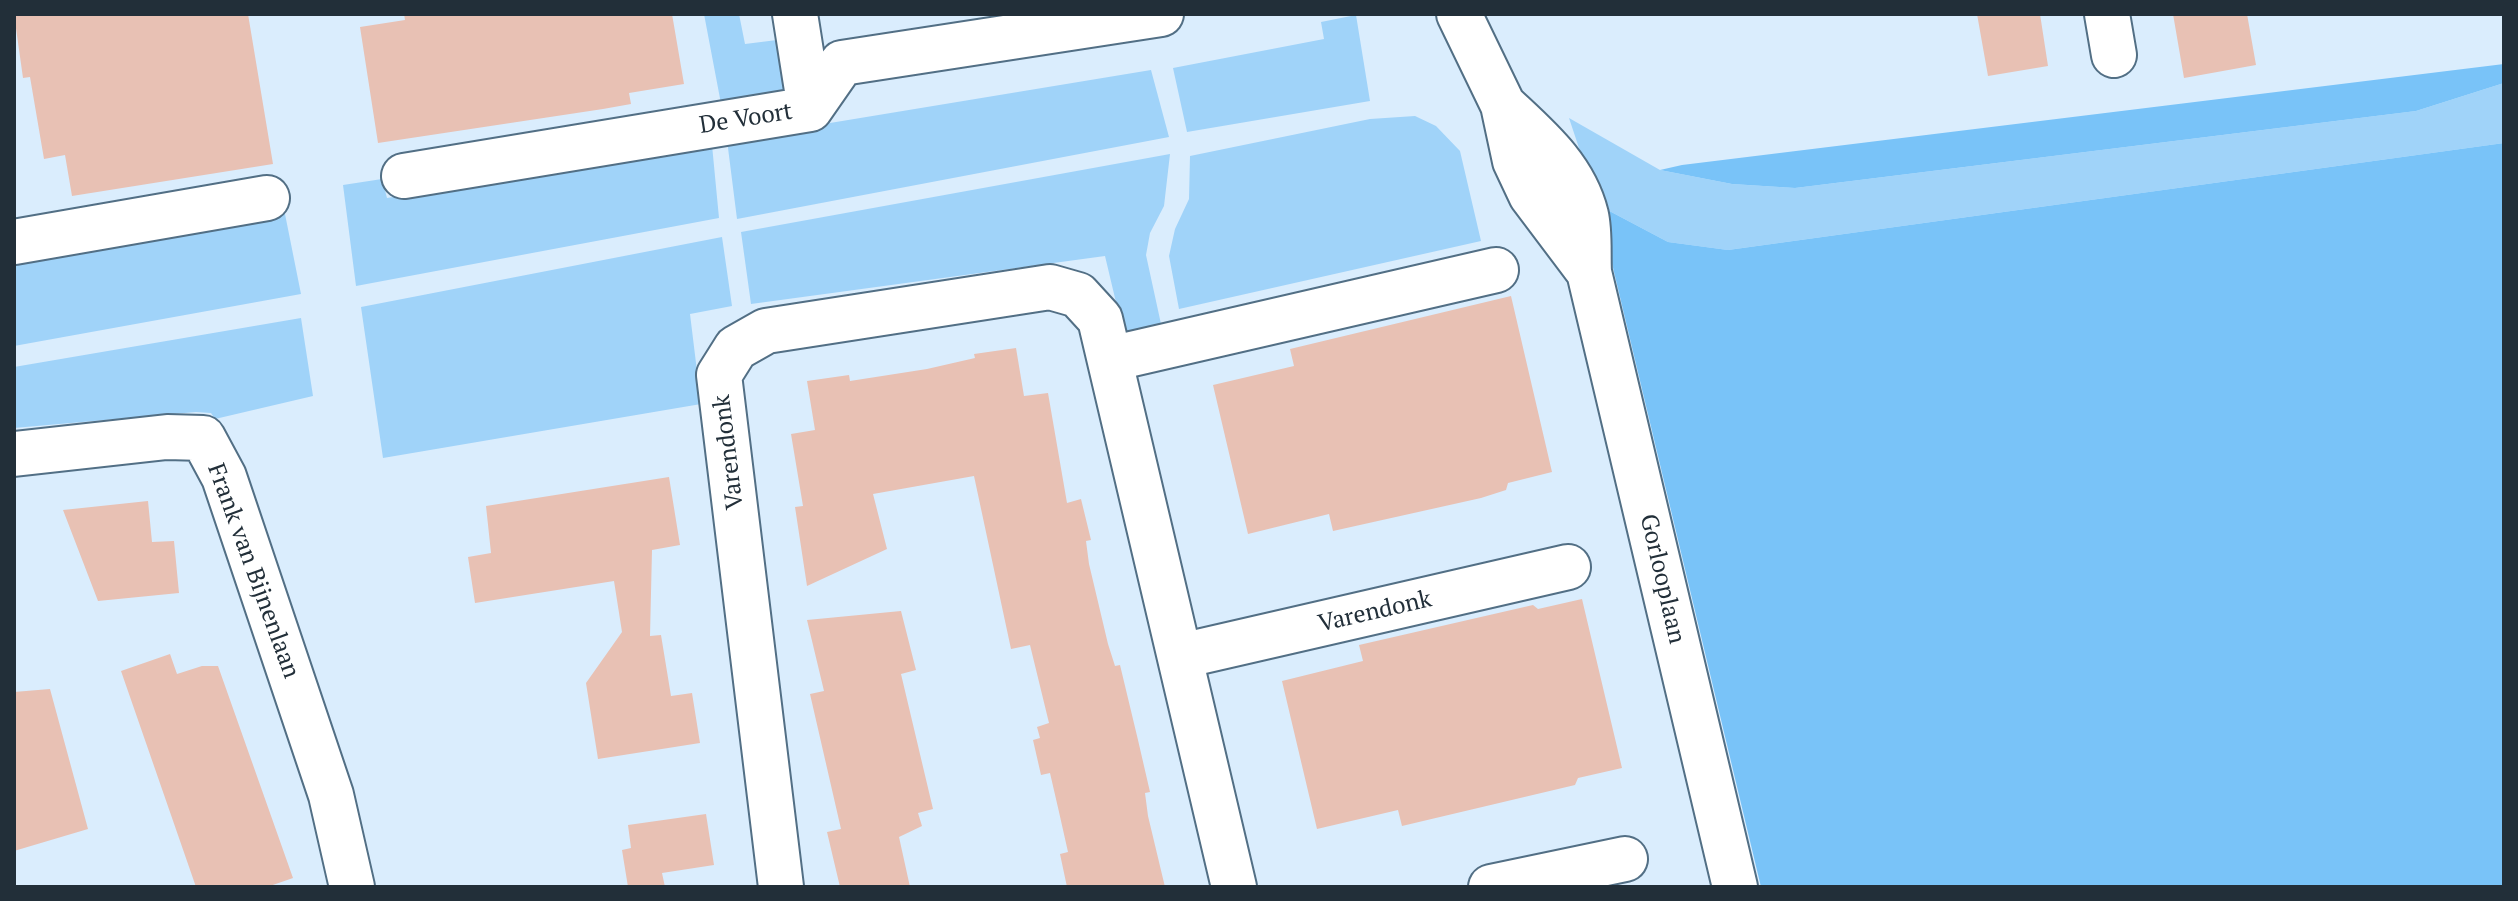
<!DOCTYPE html>
<style>
body{margin:0}
#map{position:relative;width:2518px;height:901px;overflow:hidden;background:#daedfd;font-family:"PT Serif",serif}
canvas{display:block}
.frame{position:absolute;inset:0;border:16px solid #222f39;pointer-events:none}
</style>
<div id="map">
<canvas width="2518" height="901"></canvas>
<div class="frame"></div>
</div>
<script>
const context = document.querySelector('canvas').getContext('2d');
context.lineJoin = 'round';
function paint(path, color) { context.fillStyle = color; context.fill(path, 'evenodd'); }
function strokePath(path, color, width, dash) { context.strokeStyle = color; context.lineWidth = width; context.lineCap = dash ? 'butt' : 'round'; context.setLineDash(dash || []); context.stroke(path); }
function label(font, color, halo, rows, align = 'center') {
  context.font = font + ' "PT Serif",serif'; context.lineWidth = 6; context.setLineDash([]); context.textBaseline = 'middle'; context.strokeStyle = halo; context.fillStyle = color; for (const [text, x, y, turn = 0] of rows) {
    context.save(); context.translate(x, y); context.rotate((+turn || 0) * Math.PI / 180); context.textAlign = isNaN(turn) ? turn : align; if (halo) context.strokeText(text, 0, 0); context.fillText(text, 0, 0); context.restore();
  }
}
paint(new Path2D(`
 M 704,14 L 739,14 L 745,44 L 785,39 L 793,89 L 722,109 Z
 M 1356,15 L 1370,101 L 1187,132 L 1173,68 L 1324,39 L 1321,22 Z
 M 1151,70 L 1169,137 L 737,219 L 727,140 Z
 M 2504,83 L 2504,143 L 1728,250 L 1668,242 L 1598,205 L 1569,118 L 1660,170 L 1732,184 L 1795,188 L 2416,111 Z
 M 1415,116 L 1436,126 L 1460,151 L 1481,241 L 1179,309 L 1169,256 L 1175,229 L 1189,199 L 1190,156 L 1370,119 Z
 M 712,145 L 719,218 L 356,286 L 343,185 L 382,179 L 387,198 Z
 M 1170,154 L 1164,206 L 1150,233 L 1146,255 L 1161,324 L 1124,336 L 1105,256 L 751,304 L 741,232 Z
 M 284,209 L 301,294 L 14,346 L 14,256 Z
 M 722,237 L 732,306 L 690,314 L 701,404 L 383,458 L 361,307 Z
 M 301,318 L 313,396 L 215,419 L 211,413 L 196,412 L 14,428 L 14,367 Z`), '#a0d3f9');
paint(new Path2D(`
 M 2504,64 L 2504,83 L 2416,111 L 1795,188 L 1732,184 L 1660,170 L 1682,165 Z
 M 2504,143 L 2504,887 L 1761,887 L 1598,205 L 1668,242 L 1728,250 Z`), '#79c3f8');
paint(new Path2D(`
 M 14,14 L 248,14 L 273,164 L 72,196 L 65,155 L 44,159 L 30,77 L 23,78 Z
 M 404,14 L 672,14 L 684,84 L 629,93 L 631,104 L 603,109 L 378,143 L 360,27 L 405,20 Z
 M 1977,14 L 2040,14 L 2048,66 L 1988,76 Z
 M 2173,14 L 2247,14 L 2256,65 L 2184,78 Z
 M 1511,296 L 1552,472 L 1508,483 L 1506,490 L 1481,498 L 1333,531 L 1329,514 L 1248,534 L 1213,385 L 1294,366 L 1290,349 Z
 M 1016,348 L 1024,396 L 1048,393 L 1067,503 L 1081,499 L 1091,540 L 1086,541 L 1089,564 L 1108,644 L 1115,666 L 1120,665 L 1138,740 L 1150,792 L 1145,793 L 1148,816 L 1165,887 L 1067,887 L 1060,854 L 1068,852 L 1059,812 L 1050,773 L 1041,775 L 1033,740 L 1040,738 L 1037,727 L 1049,723 L 1030,645 L 1011,649 L 974,476 L 873,494 L 887,549 L 807,586 L 795,507 L 803,506 L 791,434 L 815,430 L 807,381 L 849,375 L 850,381 L 927,369 L 975,358 L 974,354 Z
 M 669,477 L 680,545 L 652,550 L 650,636 L 661,635 L 671,696 L 692,693 L 700,743 L 598,759 L 586,683 L 622,632 L 614,581 L 475,603 L 468,557 L 491,553 L 486,506 Z
 M 148,501 L 152,542 L 174,541 L 179,593 L 98,601 L 63,510 Z
 M 1582,599 L 1622,768 L 1578,778 L 1575,785 L 1402,826 L 1398,810 L 1317,829 L 1282,681 L 1363,661 L 1359,645 L 1533,605 L 1538,609 Z
 M 901,611 L 916,670 L 901,674 L 933,809 L 918,813 L 922,826 L 899,837 L 910,887 L 840,887 L 827,832 L 841,829 L 810,694 L 824,691 L 807,620 Z
 M 170,654 L 177,674 L 202,666 L 218,666 L 293,878 L 267,887 L 196,887 L 121,671 Z
 M 50,689 L 88,829 L 14,851 L 14,692 Z
 M 706,814 L 714,865 L 662,873 L 665,887 L 628,887 L 622,850 L 631,848 L 628,825 Z`), '#e8c1b4');
const minor = new Path2D(`
 M 795,14 L 810,109
 M 1459,14 L 1503,105 L 1515,161 L 1531,195 L 1589,272
 M 2107,14 L 2114,55
 M 1503,105 C 1537,137 1574,167 1586,215 C 1590,232 1588,253 1589,272 L 1735,887
 M 404,176 L 810,109 L 842,63 L 1161,14
 M 14,242 L 267,198
 M 1110,359 L 1496,270
 M 14,454 L 167,437 L 203,438 L 224,477 L 331,795 L 352,887
 M 1181,656 L 1568,567
 M 781,887 L 719,375 L 736,348 L 766,331 L 1050,287 L 1078,295 L 1100,319 L 1234,887
 M 1491,887 L 1625,859`);
strokePath(minor, '#526f85', 48);
strokePath(minor, '#fff', 44);
label('24px', '#222f39', '#fff', [
 ["De Voort",746,119,-9],
 ["Varendonk",729,452,-97],
 ["Frank van Bijnenlaan",253,571,70],
 ["Gorlooplaan",1662,579,77],
 ["Varendonk",1375,612,-13]
]);
</script>
